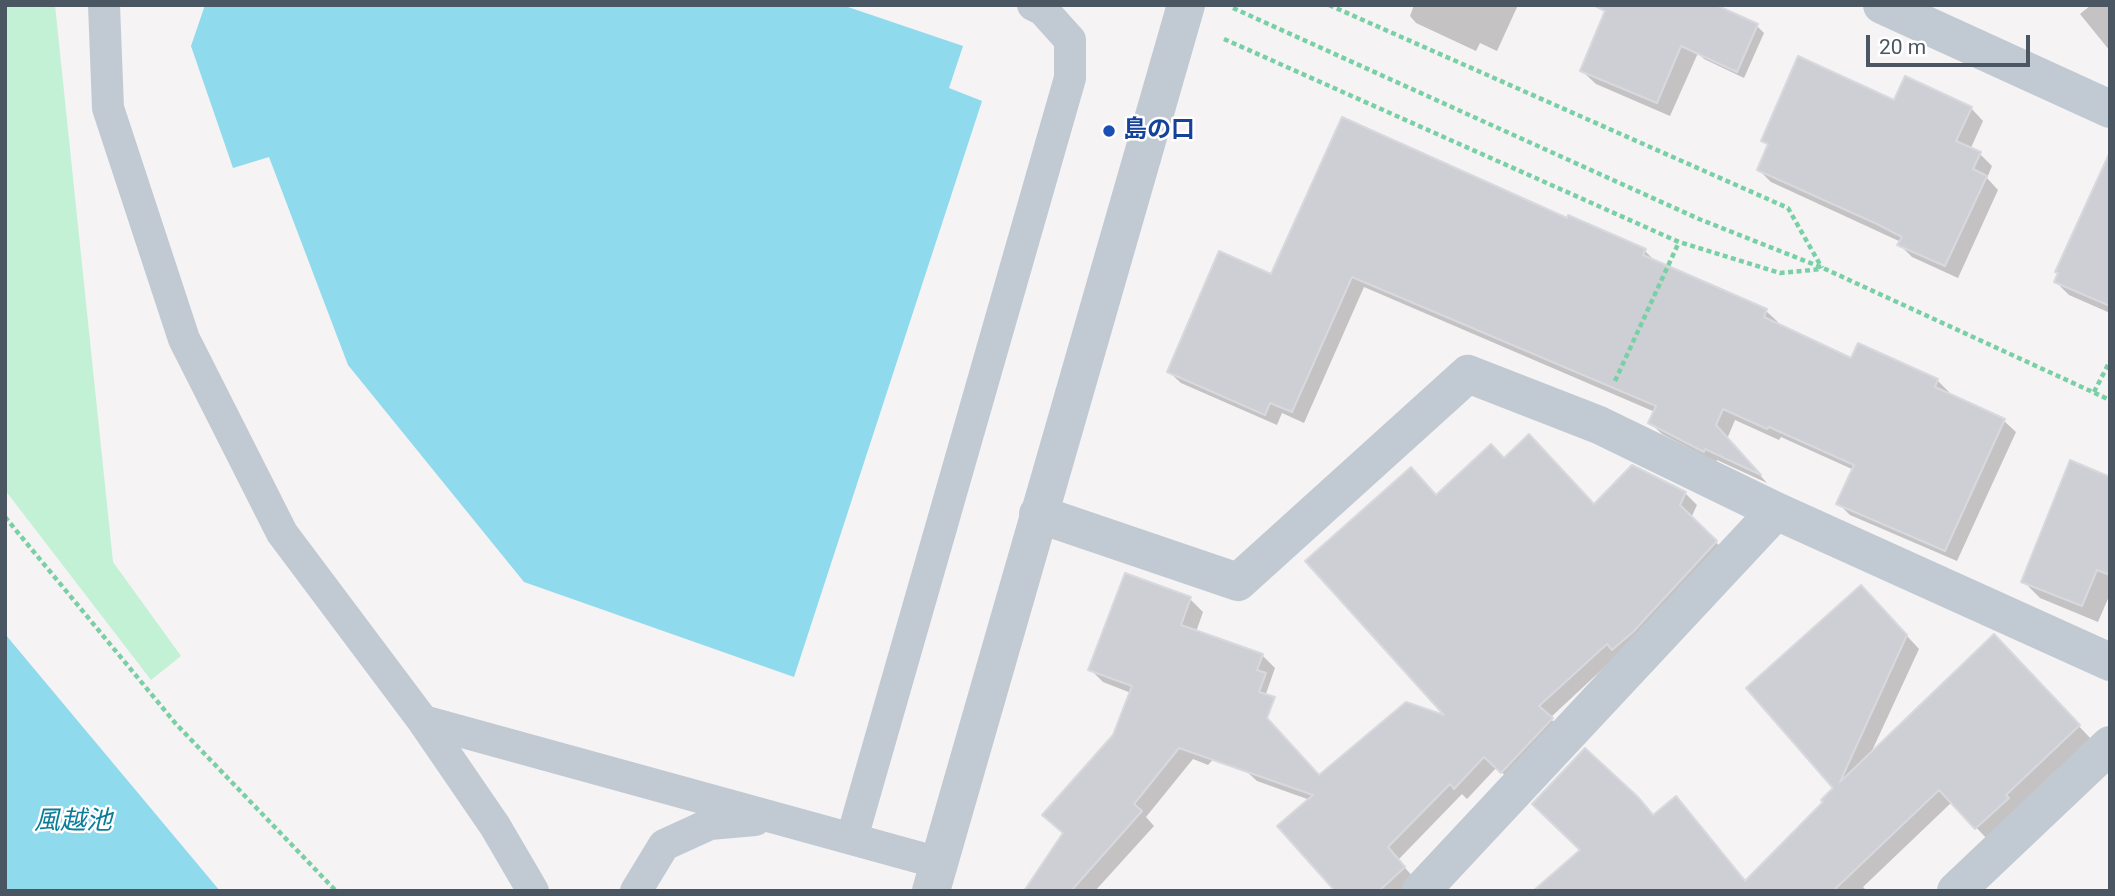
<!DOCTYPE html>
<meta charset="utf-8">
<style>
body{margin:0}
#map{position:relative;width:2115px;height:896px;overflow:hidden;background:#f5f3f3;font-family:Roboto,sans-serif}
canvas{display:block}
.frame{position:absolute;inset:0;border:7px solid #4a5661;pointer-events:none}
.scale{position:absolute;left:1866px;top:35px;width:164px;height:32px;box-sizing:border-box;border:4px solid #4a5661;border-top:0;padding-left:9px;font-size:21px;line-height:24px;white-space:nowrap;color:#4a5661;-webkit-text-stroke:5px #fff;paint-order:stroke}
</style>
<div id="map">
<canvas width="2115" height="896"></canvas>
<div class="frame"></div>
<div class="scale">20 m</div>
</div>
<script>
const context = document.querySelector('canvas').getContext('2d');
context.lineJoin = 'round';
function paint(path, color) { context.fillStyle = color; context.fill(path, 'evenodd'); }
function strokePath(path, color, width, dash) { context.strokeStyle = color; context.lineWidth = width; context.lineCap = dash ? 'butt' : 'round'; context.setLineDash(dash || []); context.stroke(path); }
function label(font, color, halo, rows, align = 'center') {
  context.font = font + ' Roboto,"Noto Sans JP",sans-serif'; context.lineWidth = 5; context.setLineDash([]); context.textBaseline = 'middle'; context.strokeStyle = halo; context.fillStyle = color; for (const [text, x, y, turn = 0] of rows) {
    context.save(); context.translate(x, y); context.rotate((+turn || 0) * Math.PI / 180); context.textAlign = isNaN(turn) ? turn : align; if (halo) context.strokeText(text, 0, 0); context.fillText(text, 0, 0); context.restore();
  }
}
paint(new Path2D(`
 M 5,5 L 55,5 L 113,562 L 181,656 L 151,680 L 5,490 Z`), '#c3f1d5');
paint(new Path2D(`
 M 205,5 L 842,5 L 963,46 L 949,88 L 982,101 L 794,677 L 524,582 L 348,365 L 269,157 L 233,168 L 191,46 Z
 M 5,634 L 220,891 L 5,891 Z`), '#90daee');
paint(new Path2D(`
 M 1414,5 L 1518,5 L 1497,51 L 1480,43 L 1476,51 L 1416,23 L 1410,16 Z
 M 2091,5 L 2110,5 L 2110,51 L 2080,14 Z
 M 1757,26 L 1764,33 L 1744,78 L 1704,59 L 1698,53 L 1670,116 L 1596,84 L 1582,71 Z
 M 1895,102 L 1971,108 L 1983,121 L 1970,150 L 1980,154 L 1992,166 L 1987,178 L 1998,190 L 1958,278 L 1912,257 L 1900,245 L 1901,242 L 1771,182 L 1759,170 L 1769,147 L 1763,140 Z
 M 1567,220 L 1645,251 L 1656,262 L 1766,311 L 1778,322 L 1777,325 L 1852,360 L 1937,380 L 1949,392 L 1948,395 L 2004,421 L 2016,432 L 1957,561 L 1850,515 L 1838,503 L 1854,470 L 1781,437 L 1779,440 L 1735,420 L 1727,439 L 1767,483 L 1717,460 L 1716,462 L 1662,434 L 1650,423 L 1655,412 L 1364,287 L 1304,423 L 1282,413 L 1277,425 L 1181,383 L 1169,372 L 1272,276 Z
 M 2110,230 L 2110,313 L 2069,295 L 2056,282 Z
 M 1504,460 L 1595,506 L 1685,493 L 1697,505 L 1691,518 L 1727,553 L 1550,718 L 1563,731 L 1513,784 L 1497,767 L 1467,799 L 1462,794 L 1398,860 L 1416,880 L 1403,891 L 1366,891 L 1310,800 L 1257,781 L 1245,770 L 1319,777 L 1449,719 L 1436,496 Z
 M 2110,479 L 2110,594 L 2098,622 L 2040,598 L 2023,581 Z
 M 1190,599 L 1203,612 L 1196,632 L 1262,655 L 1275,668 L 1262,705 L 1208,765 L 1193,759 L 1146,817 L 1154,826 L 1095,891 L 1026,891 L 1064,834 L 1115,736 L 1131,693 L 1103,682 L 1090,669 Z
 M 1874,600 L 1919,649 L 1870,755 L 2007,650 L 2091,739 L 1989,841 L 1952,802 L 1863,887 L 1867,891 L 1537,891 L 1654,816 L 1676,798 L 1747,882 L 1825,802 L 1836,788 Z`), '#0003');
const building = new Path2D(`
 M 1593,5 L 1716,5 L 1758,24 L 1737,72 L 1681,46 L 1657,103 L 1580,71 L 1605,11 Z
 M 1798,56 L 1894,100 L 1905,76 L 1972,107 L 1956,141 L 1981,152 L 1973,169 L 1987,176 L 1945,266 L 1897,245 L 1902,237 L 1877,224 L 1757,170 L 1768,144 L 1761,141 Z
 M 1342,117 L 1567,218 L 1568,215 L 1646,249 L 1643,255 L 1767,309 L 1764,317 L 1851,358 L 1858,343 L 1938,379 L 1935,387 L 2005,419 L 1945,551 L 1836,504 L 1854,465 L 1769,427 L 1767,429 L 1723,409 L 1716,425 L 1761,475 L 1705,449 L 1704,452 L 1648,423 L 1656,406 L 1352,277 L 1292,412 L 1270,403 L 1265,415 L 1167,372 L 1219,251 L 1271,274 Z
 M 2110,152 L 2110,306 L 2054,282 L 2058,273 L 2055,272 Z
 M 1529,434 L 1594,504 L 1632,465 L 1686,492 L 1680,505 L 1717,541 L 1633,632 L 1612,650 L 1607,644 L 1539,706 L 1553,718 L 1501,773 L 1484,757 L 1454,789 L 1450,784 L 1388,847 L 1405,867 L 1379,891 L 1335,891 L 1277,826 L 1313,795 L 1179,748 L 1134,804 L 1142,811 L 1071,891 L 1024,891 L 1063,833 L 1042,815 L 1113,735 L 1132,686 L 1088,670 L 1125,573 L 1191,597 L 1181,625 L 1263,654 L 1257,670 L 1266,673 L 1259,692 L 1275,697 L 1267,718 L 1319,775 L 1406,702 L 1444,715 L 1305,561 L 1411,467 L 1436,495 L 1491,444 L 1504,458 Z
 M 2070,460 L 2110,477 L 2110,575 L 2097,570 L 2082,606 L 2021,582 Z
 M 1861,585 L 1907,635 L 1840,782 L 1994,634 L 2080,725 L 2006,795 L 2009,798 L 1975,829 L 1939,790 L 1833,891 L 1533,891 L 1580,850 L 1532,804 L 1585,748 L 1638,797 L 1653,815 L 1676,796 L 1745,881 L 1823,802 L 1821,800 L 1833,788 L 1746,688 Z`);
paint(building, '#cdcfd5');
strokePath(building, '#d7d9de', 2);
strokePath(new Path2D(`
 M 1329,5 L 1788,208 L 1822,268
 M 1233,8 L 1699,219 L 1823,268 L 2110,400
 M 1224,39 L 1679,242 L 1780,273 L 1822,269
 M 1615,381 L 1679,242
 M 2094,392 L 2110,361
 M 5,517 L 176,724 L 336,891`), '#7ad0a6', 4.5, [5, 3.5]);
strokePath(new Path2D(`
 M 104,5 L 108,108 L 184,339 L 282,533 L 423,721 L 939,863
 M 423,721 L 495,826 L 533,891
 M 852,838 L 1070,78 L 1070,40 L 1043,10 L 1033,5
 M 636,891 L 664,845 L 710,824 L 755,820`), '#c1cad2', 32);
strokePath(new Path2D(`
 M 1038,514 L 1238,582 L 1468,374 L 1599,425 L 1776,511 L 2110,662
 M 1421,891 L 1776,511
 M 1956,891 L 2110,745`), '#c1cad2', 38);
strokePath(new Path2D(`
 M 1882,5 L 2110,109
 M 931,891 L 1186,5`), '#c1cad2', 38);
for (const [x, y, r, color] of [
 [1109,131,7,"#1a4fb4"]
]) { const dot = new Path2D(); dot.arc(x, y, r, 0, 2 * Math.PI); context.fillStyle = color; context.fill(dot); strokePath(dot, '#fff', 2.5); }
label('bold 24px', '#164399', '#fff', [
 ["島の口",1123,131]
], 'left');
label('italic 26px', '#0c7c9b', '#fff', [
 ["風越池",73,822]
]);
</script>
